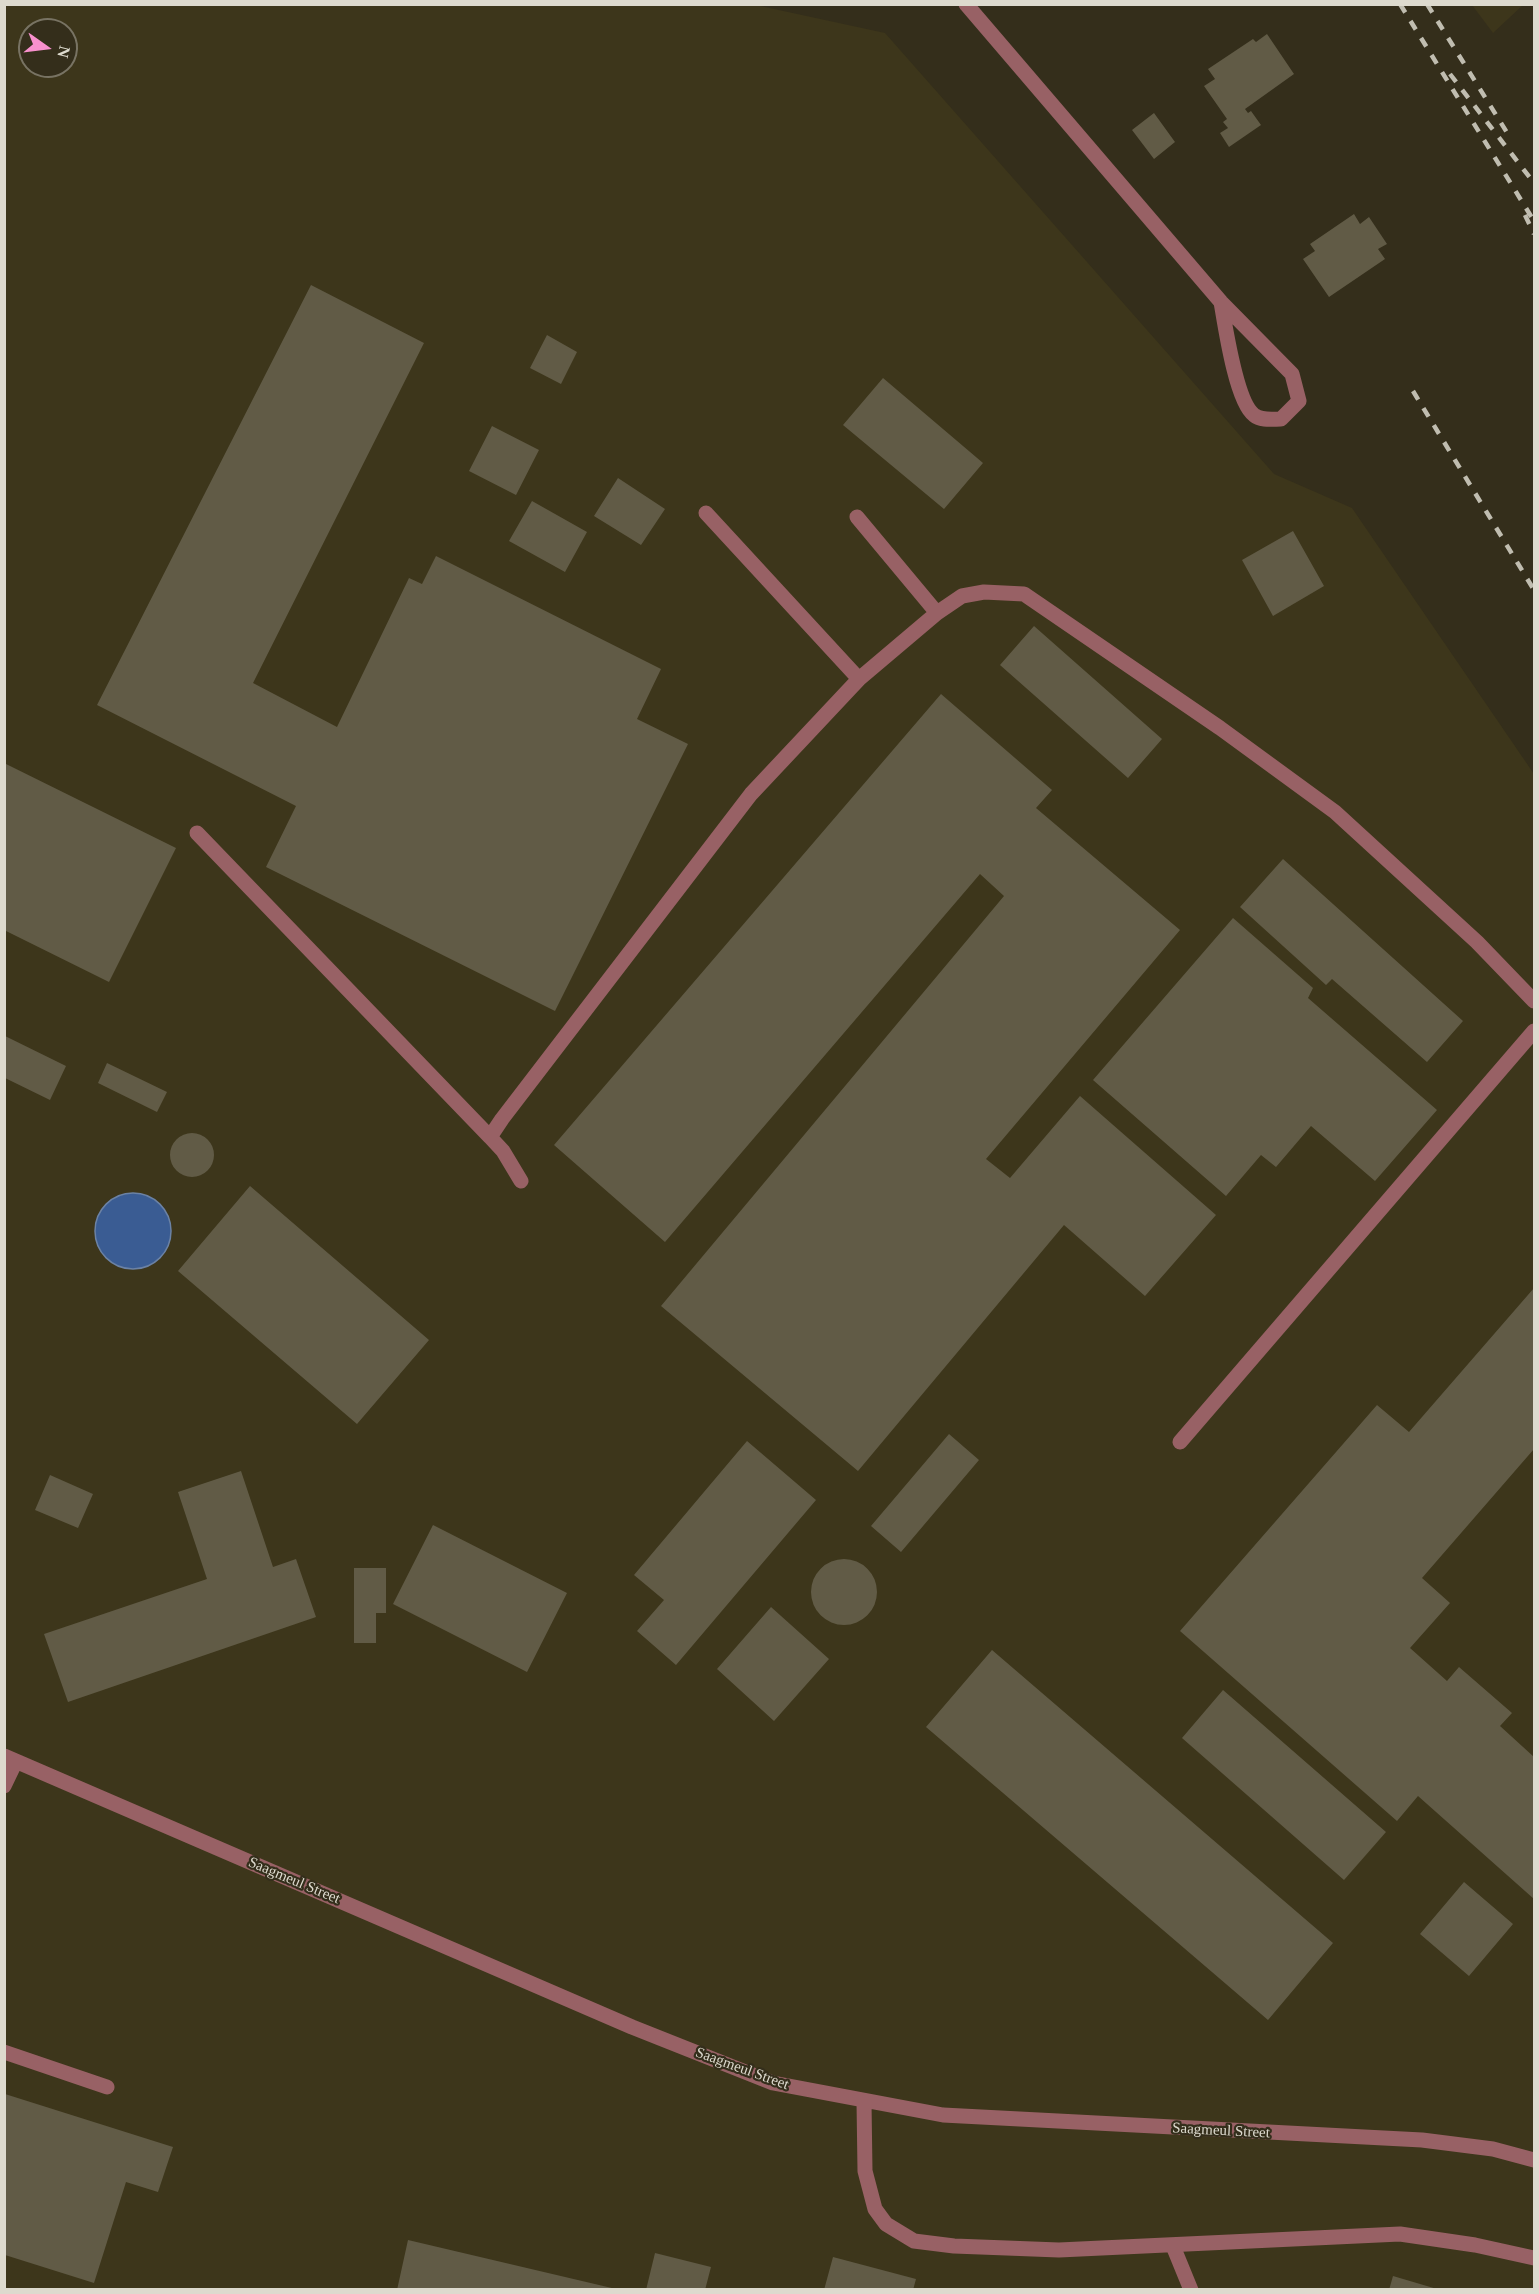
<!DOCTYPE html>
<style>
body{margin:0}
#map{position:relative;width:1539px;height:2294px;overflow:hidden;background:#342e1b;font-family:Georgia,serif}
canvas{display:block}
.frame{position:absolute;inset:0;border:6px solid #dddace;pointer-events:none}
.north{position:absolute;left:18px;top:18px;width:60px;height:60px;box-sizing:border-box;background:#342e1b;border:2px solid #787363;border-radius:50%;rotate:104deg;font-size:16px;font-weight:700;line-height:24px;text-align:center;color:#dddace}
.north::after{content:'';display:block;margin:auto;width:21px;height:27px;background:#f890cd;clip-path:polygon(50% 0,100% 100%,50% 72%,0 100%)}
</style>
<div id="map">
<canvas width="1539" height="2294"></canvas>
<div class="frame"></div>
<div class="north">N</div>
</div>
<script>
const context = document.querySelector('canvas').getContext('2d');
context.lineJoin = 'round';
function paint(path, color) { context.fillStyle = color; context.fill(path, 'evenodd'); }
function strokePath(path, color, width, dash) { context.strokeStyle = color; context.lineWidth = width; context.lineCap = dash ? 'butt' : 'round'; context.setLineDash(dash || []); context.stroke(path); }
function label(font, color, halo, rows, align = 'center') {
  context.font = font + ' Georgia,serif'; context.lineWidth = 4.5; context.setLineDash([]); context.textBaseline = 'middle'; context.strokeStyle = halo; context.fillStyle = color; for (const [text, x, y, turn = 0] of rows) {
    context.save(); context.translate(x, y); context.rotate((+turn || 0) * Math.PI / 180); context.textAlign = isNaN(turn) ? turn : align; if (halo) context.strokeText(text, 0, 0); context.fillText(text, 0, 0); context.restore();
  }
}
paint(new Path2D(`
 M 751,4 L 885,33 L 1274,474 L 1352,508 L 1534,774 L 1534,2289 L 5,2290 L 5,5 ZM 30,30 L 66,30 L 66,66 L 30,66 Z
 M 1472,5 L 1523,5 L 1493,33 Z`), '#3d361b');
const water = new Path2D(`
 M95 1231a38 38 0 1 1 76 0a38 38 0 1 1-76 0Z`);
paint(water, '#3a5c93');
strokePath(water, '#6b82a5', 1.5);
paint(new Path2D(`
 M 1267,34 L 1294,74 L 1245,109 L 1248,113 L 1251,111 L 1261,125 L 1229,147 L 1220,133 L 1228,128 L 1223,122 L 1227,119 L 1204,86 L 1215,79 L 1208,69 L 1253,39 L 1256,42 Z
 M 1154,113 L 1175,142 L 1154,159 L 1132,130 Z
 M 1354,214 L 1360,224 L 1369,217 L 1387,244 L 1378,249 L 1385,259 L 1329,297 L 1303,259 L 1315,251 L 1310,244 Z
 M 311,285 L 424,343 L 253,683 L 337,727 L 409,578 L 422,584 L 436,556 L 661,669 L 637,719 L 688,744 L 555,1011 L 266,867 L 296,806 L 97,705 Z
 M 547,335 L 577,352 L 561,384 L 530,368 Z
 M 883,378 L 983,463 L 944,509 L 843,425 Z
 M 492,426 L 539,450 L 516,495 L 469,471 Z
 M 618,478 L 665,509 L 641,545 L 594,516 Z
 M 532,501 L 587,532 L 565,572 L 509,541 Z
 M 1293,531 L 1324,586 L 1273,616 L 1242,560 Z
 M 1034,626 L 1162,739 L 1128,778 L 1000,665 Z
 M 941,694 L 1052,790 L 1036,808 L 1180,930 L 986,1159 L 1010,1178 L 1080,1096 L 1216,1215 L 1145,1296 L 1064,1225 L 858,1471 L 661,1306 L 1004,896 L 980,874 L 665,1242 L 554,1145 Z
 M 4,763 L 176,848 L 109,982 L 4,930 Z
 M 1283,859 L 1463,1021 L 1427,1062 L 1332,979 L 1326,985 L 1240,907 Z
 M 1233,918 L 1313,988 L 1308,998 L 1437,1110 L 1375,1181 L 1311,1126 L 1276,1167 L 1261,1155 L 1226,1196 L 1093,1080 Z
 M 5,1036 L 66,1066 L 50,1100 L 5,1078 Z
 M 107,1063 L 167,1092 L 157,1112 L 98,1083 Z
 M170 1155a22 22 0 1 1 44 0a22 22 0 1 1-44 0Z
 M 250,1186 L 429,1340 L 357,1424 L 178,1271 Z
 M 1534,1288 L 1534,1449 L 1422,1578 L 1450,1603 L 1410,1648 L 1447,1681 L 1459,1667 L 1512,1713 L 1500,1726 L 1534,1757 L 1534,1899 L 1418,1796 L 1397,1821 L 1180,1631 L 1377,1405 L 1409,1432 Z
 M 949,1434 L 979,1460 L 901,1552 L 871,1526 Z
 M 747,1441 L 816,1500 L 676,1665 L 637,1631 L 664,1600 L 634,1575 Z
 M 241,1471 L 273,1567 L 296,1559 L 316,1617 L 68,1702 L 44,1634 L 207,1579 L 178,1492 Z
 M 50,1475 L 93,1494 L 78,1528 L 35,1510 Z
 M 433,1525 L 567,1593 L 527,1672 L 393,1604 Z
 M811 1592a33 33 0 1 1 66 0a33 33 0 1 1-66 0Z
 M 354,1568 L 386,1568 L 386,1613 L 376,1613 L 376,1643 L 354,1643 Z
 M 771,1607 L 829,1659 L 774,1721 L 717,1669 Z
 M 992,1650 L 1333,1943 L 1268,2020 L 926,1727 Z
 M 1223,1690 L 1386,1832 L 1344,1880 L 1182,1738 Z
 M 1464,1882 L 1513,1924 L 1469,1976 L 1420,1934 Z
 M 5,2094 L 173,2147 L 158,2192 L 126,2182 L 94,2283 L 5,2255 Z
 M 408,2240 L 616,2289 L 616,2290 L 397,2290 Z
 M 655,2253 L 711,2267 L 705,2290 L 646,2290 Z
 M 833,2257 L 916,2279 L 913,2290 L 824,2290 Z
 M 1393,2276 L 1437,2289 L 1437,2290 L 1389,2290 Z`), '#615b46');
strokePath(new Path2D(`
 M 966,4 L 1221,302 L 1292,374 L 1299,401 L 1281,419 C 1273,419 1261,421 1254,415 C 1236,402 1225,325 1221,302
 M 706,513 L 859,679
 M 937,613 L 962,596 L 984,592 L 1024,594 L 1220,728 L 1335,812 L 1477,942 L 1534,1001
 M 197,833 L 490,1137
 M 521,1181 L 503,1151 L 490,1137 L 502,1119 L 751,794 L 859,679 L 937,613 L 857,517
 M 1180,1442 L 1534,1031
 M 4,1756 L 632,2027 L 773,2083 L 943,2115 L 1422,2140 L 1493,2149 L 1534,2160
 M 4,1786 L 16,1761
 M 4,2052 L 107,2087
 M 864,2102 L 865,2171 L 875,2209 L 886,2224 L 914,2241 L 954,2246 L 1059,2250 L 1400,2234 L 1475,2245 L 1534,2258
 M 1173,2246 L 1191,2290`), '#986165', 15);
strokePath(new Path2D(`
 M 1400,4 L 1534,221
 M 1427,4 L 1511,139
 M 1450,74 L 1534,183
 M 1525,215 L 1534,234
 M 1413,391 L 1534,590`), '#c0bdb0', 4.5, [10, 10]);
label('15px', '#dddace', '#342e1b', [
 ["Saagmeul Street",294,1881,23],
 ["Saagmeul Street",742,2069,20],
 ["Saagmeul Street",1221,2131,3]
]);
</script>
